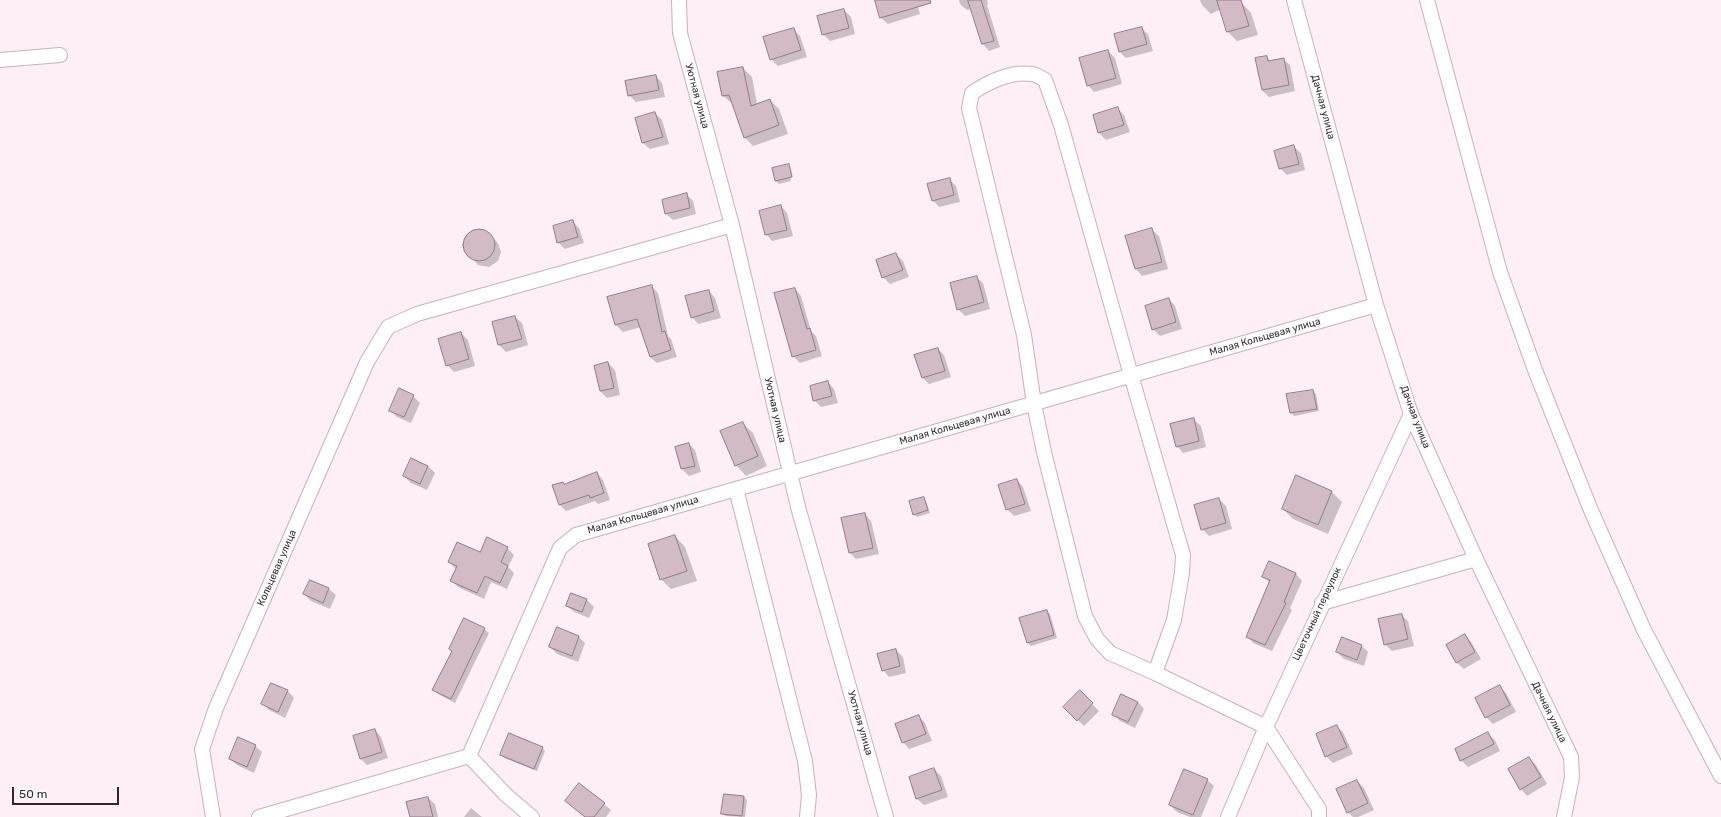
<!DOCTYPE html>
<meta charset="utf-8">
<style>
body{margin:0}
#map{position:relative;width:1721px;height:817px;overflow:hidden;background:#feeef6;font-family:Rubik,sans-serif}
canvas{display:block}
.scale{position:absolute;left:12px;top:787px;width:107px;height:18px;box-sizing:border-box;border:2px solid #31272d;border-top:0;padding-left:5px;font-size:12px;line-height:14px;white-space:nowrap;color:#31272d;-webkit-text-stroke:3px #fff;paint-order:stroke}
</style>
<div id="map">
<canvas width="1721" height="817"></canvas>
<div class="scale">50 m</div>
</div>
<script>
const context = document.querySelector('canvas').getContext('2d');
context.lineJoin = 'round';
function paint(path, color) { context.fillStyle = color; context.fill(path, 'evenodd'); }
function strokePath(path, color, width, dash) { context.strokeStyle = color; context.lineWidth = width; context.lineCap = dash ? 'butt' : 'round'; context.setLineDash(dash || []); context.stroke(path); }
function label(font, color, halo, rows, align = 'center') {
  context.font = font + ' Rubik,sans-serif'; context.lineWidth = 3; context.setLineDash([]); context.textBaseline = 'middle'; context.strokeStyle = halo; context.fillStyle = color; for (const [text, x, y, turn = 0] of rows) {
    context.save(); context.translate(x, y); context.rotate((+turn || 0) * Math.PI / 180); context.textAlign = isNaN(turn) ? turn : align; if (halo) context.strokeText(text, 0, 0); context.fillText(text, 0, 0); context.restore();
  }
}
paint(new Path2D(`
 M 876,0 L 916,0 L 920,14 L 888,24 L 881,18 Z
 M 959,0 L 987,0 L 988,5 L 987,5 L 1000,47 L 989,51 L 983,44 L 972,9 L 967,10 L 960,4 Z
 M 1200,0 L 1239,0 L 1251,13 L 1258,35 L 1237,41 L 1228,32 L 1221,9 L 1211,14 L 1202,5 Z
 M 844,10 L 851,17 L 855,34 L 830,41 L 823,34 Z
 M 1141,28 L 1148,34 L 1153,51 L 1126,58 L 1120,52 Z
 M 793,29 L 800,36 L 807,57 L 778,66 L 771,59 Z
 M 1108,51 L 1115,58 L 1122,84 L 1094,92 L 1088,85 Z
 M 1266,57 L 1271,61 L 1283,59 L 1290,65 L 1295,91 L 1269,97 L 1262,90 Z
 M 743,68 L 752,77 L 757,104 L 770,100 L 779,109 L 788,134 L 753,146 L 744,137 L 733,104 L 723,96 Z
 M 656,76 L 662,83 L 665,97 L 636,102 L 629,95 Z
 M 1117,108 L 1124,115 L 1130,132 L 1106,140 L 1099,133 L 1094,116 Z
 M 655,113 L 662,120 L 669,144 L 650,149 L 643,143 Z
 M 1294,147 L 1301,153 L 1305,170 L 1287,175 L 1280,168 Z
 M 788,166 L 791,169 L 794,180 L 790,168 L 788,168 L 791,181 L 779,184 L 776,181 Z
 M 950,180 L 956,186 L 960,202 L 939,207 L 933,200 Z
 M 686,194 L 693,201 L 696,214 L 673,220 L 666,214 Z
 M 781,206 L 787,213 L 793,236 L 772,241 L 766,234 Z
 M 573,222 L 579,228 L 584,243 L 565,249 L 558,242 Z
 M 478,230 L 483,231 L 491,236 L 498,243 L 501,252 L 498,261 L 489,267 L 478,265 L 464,249 L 465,238 L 469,234 Z
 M 1152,230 L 1159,236 L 1168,269 L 1142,276 L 1136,269 L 1126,237 Z
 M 896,254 L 903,261 L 909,277 L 890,284 L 883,277 Z
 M 976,277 L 983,283 L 990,309 L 965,316 L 958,309 Z
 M 651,286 L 658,293 L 668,336 L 671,339 L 677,357 L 657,363 L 650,357 L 641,327 L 623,332 L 616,325 L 609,298 Z
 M 795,289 L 801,296 L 811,331 L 816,336 L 822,356 L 800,363 L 793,356 Z
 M 709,291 L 715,298 L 721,318 L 698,324 L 692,317 Z
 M 1169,299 L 1175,306 L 1182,329 L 1160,336 L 1153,329 Z
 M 515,317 L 522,323 L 528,345 L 506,352 L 499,345 L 493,323 Z
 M 461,333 L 468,340 L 475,366 L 454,372 L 447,365 Z
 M 938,349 L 944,355 L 951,377 L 929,384 L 922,377 Z
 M 608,363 L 615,370 L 620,395 L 607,398 L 600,391 L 595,366 Z
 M 828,382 L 834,389 L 838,403 L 821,407 L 814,400 Z
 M 1313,391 L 1316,394 L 1319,411 L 1294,416 L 1291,413 Z
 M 413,396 L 420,403 L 411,423 L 397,417 L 390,410 Z
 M 1194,420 L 1201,426 L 1206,447 L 1183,453 L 1177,446 Z
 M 742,423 L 753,433 L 767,466 L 746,476 L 736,465 Z
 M 689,444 L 695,450 L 701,472 L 689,476 L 682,469 L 676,447 Z
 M 412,459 L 428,466 L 435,473 L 427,490 L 411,483 L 404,476 Z
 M 597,473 L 603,480 L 610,500 L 598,504 L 595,501 L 566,511 L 560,505 L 563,483 L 565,485 Z
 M 1297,477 L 1332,492 L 1342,502 L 1328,534 L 1293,519 L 1283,509 Z
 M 1017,480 L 1023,487 L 1031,511 L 1014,516 L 1007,509 Z
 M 923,498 L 926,501 L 930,513 L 917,517 L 914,514 Z
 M 1219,499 L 1226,506 L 1232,529 L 1209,536 L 1202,529 Z
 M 865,514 L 871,521 L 879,554 L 856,559 L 850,553 Z
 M 675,536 L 685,547 L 697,581 L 671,589 L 661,579 Z
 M 507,548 L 514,555 L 508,567 L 514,573 L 507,589 L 491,582 L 484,599 L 458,587 L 451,580 L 456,569 L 449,562 Z
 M 1296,574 L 1302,581 L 1290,608 L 1292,610 L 1272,651 L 1253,643 L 1247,636 L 1270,583 L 1264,577 Z
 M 310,581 L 329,589 L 336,595 L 330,609 L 311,601 L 304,594 Z
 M 572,594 L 587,600 L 594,607 L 589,618 L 574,612 L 567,606 Z
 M 1047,611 L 1050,614 L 1057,638 L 1031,646 L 1028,643 Z
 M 1401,615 L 1408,621 L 1414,646 L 1392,651 L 1385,644 Z
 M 484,629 L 489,633 L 455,703 L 438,694 L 434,690 Z
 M 1465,635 L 1471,642 L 1481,659 L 1464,669 L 1457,663 L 1447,646 Z
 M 578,636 L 585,643 L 578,662 L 557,654 L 550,647 Z
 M 1342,639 L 1362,646 L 1368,652 L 1364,666 L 1344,659 L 1337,652 Z
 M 896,650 L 903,657 L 906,673 L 889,677 L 883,670 Z
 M 272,684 L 288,691 L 294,698 L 285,718 L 269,710 L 262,703 Z
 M 1499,686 L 1506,693 L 1516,712 L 1493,724 L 1486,717 Z
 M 1080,692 L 1099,711 L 1084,726 L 1064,707 Z
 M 1138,702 L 1144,709 L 1135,728 L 1120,721 L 1113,714 Z
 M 919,717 L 925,723 L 932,741 L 909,749 L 903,742 Z
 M 1336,726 L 1343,732 L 1353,754 L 1333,763 L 1326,756 Z
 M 375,730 L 381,737 L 388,758 L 367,765 L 360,758 Z
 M 1488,734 L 1495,740 L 1500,751 L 1468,767 L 1461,760 Z
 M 255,746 L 262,752 L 254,773 L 237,765 L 230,759 Z
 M 542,748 L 545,751 L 537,771 L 504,758 L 501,754 Z
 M 1529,758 L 1536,765 L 1547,784 L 1527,796 L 1521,789 Z
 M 934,769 L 941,776 L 948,797 L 924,805 L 917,799 Z
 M 1207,780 L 1214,786 L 1201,817 L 1190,817 L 1177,812 L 1170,805 Z
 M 1357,781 L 1364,788 L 1374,810 L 1358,817 L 1353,817 L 1348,812 Z
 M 744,797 L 747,800 L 745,817 L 725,816 L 722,813 Z
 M 428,798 L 435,804 L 438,817 L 411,817 Z
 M 566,801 L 604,804 L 611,810 L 606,817 L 585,817 Z
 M 471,808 L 482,817 L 464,817 Z`), '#0003');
const building = new Path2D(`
 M 875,0 L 930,0 L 931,3 L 880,18 Z
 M 968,0 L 981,0 L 994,41 L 982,44 Z
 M 1217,0 L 1241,0 L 1249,26 L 1227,32 Z
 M 844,9 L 849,28 L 822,35 L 817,16 Z
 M 1142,27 L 1147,44 L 1119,52 L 1114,34 Z
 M 794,28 L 801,50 L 770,60 L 763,37 Z
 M 1108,50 L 1116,78 L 1087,86 L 1079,58 Z
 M 1267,56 L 1268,61 L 1284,58 L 1289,85 L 1262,90 L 1255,58 Z
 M 743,67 L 751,106 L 770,99 L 779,125 L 744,138 L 729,95 L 722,96 L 717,72 Z
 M 656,75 L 659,90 L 628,96 L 625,81 Z
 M 1118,107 L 1124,125 L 1098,133 L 1093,115 Z
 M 655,112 L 663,137 L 642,143 L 635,118 Z
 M 1294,145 L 1299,164 L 1279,169 L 1274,151 Z
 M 789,164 L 792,177 L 775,181 L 772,168 Z
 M 950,178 L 954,195 L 932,201 L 927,184 Z
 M 687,193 L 690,208 L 665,214 L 662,200 Z
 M 781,205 L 787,230 L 765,235 L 759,211 Z
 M 573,220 L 578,237 L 557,243 L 553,226 Z
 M 1152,228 L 1162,262 L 1135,269 L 1125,236 Z
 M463 245a16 16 0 1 1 32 0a16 16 0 1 1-32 0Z
 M 896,253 L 903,270 L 882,278 L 876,260 Z
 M 977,276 L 984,302 L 957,310 L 950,283 Z
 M 652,285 L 662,332 L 665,331 L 671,350 L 650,357 L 637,319 L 615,325 L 607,297 Z
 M 795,288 L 807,329 L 810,328 L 816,350 L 792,357 L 774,293 Z
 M 709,290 L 714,311 L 691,318 L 685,296 Z
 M 1169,298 L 1176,322 L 1152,330 L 1145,306 Z
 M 515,316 L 522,339 L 498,345 L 492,322 Z
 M 461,332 L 469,359 L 446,366 L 438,339 Z
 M 938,348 L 945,371 L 922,378 L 914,355 Z
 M 608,362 L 614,388 L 600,391 L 594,366 Z
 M 828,381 L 832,396 L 813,401 L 810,386 Z
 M 399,388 L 414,395 L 404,417 L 389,411 Z
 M 1313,390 L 1317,409 L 1290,413 L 1286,394 Z
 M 1194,418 L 1199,441 L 1176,447 L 1170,424 Z
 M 743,422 L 758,456 L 735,466 L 720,431 Z
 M 689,443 L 695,466 L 681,469 L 675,447 Z
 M 411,458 L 428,466 L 420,484 L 403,476 Z
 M 597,472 L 604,493 L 590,498 L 589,495 L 559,505 L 552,485 L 563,482 L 564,484 Z
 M 1296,475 L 1332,491 L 1318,525 L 1282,509 Z
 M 1017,479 L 1025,504 L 1006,510 L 998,485 Z
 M 924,497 L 928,510 L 913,515 L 909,501 Z
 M 1219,498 L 1226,523 L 1201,530 L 1194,505 Z
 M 865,513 L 873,548 L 849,553 L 841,518 Z
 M 675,535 L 687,571 L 660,580 L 648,544 Z
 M 487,537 L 508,547 L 501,562 L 508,566 L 500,583 L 485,576 L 477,593 L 450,581 L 457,566 L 448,562 L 457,542 L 480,552 Z
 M 1269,561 L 1296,573 L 1284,602 L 1286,603 L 1265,645 L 1246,637 L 1270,580 L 1262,577 Z
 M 310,580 L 329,588 L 323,603 L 303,594 Z
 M 571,593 L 587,599 L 582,612 L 566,606 Z
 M 1047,610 L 1054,635 L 1027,643 L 1019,618 Z
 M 1402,614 L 1408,639 L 1384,645 L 1378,619 Z
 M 464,618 L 485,628 L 451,699 L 432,690 L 452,651 L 449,649 Z
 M 557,627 L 579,636 L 572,656 L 549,647 Z
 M 1465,634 L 1475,652 L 1456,663 L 1446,645 Z
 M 1342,637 L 1362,645 L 1357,660 L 1336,652 Z
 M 896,649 L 900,666 L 882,671 L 877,654 Z
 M 271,683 L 288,690 L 278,712 L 261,704 Z
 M 1500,685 L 1510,705 L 1485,718 L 1475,698 Z
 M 1080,690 L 1093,703 L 1077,721 L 1063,707 Z
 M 1121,694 L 1138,702 L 1128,722 L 1112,715 Z
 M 919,715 L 926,734 L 902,743 L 895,724 Z
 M 1337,725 L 1347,747 L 1325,757 L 1316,734 Z
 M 375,729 L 382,752 L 360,759 L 353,736 Z
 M 1488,732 L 1494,744 L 1460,761 L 1455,749 Z
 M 509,733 L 543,747 L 534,769 L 500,755 Z
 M 238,737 L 256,745 L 247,767 L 229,759 Z
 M 1529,757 L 1541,777 L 1520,790 L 1508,769 Z
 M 934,768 L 942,790 L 916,799 L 909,777 Z
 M 1184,769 L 1208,779 L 1193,815 L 1169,805 Z
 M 1357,780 L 1368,803 L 1347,813 L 1336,789 Z
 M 579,783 L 605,803 L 594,817 L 585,817 L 565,801 Z
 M 724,794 L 744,796 L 742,816 L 721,814 Z
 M 428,797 L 433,817 L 410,817 L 406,802 Z`);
paint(building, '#d3bac7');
strokePath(building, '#937b88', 1);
const minor = new Path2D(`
 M 679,0 L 680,33 L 732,225 L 798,507 L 886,817
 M 1294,0 L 1376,305 L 1411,414 L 1476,559 L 1571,757 L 1572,777 L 1564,817
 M 1427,0 L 1500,272 L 1535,370 L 1590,508 L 1644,630 L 1721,776
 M 0,60 L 60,55
 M 736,489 L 805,761 L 809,795 L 807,817
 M 1322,603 L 1476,559
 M 1155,673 L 1174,620 L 1182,573 L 1183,555 L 1131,375 L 1061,125 L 1045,80 C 1041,78 1036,74 1031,74 C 1011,71 988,82 972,93 L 969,108 L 1024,335 L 1034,404 L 1044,452 L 1085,616 L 1097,639 L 1110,653 L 1155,673 L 1266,727 L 1319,809 L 1319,817
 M 469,756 L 560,548 L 576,535 L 1376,305
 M 469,756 L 506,795 L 532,817
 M 213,817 L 202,749 L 216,708 L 367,362 L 388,327 L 417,314 L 732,225
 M 259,817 L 469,756
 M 1228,817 L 1266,727 L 1411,414`);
strokePath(minor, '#c9b0bd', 16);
strokePath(minor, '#fff', 14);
label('10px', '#31272d', '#fff', [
 ["Уютная улица",697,96,75],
 ["Дачная улица",1323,107,75],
 ["Малая Кольцевая улица",1265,337,-16],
 ["Уютная улица",775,410,77],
 ["Дачная улица",1415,417,69],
 ["Малая Кольцевая улица",955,426,-16],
 ["Малая Кольцевая улица",643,515,-16],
 ["Кольцевая улица",277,568,-66],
 ["Цветочный переулок",1317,614,-65],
 ["Дачная улица",1549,712,64],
 ["Уютная улица",860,723,74]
]);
</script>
